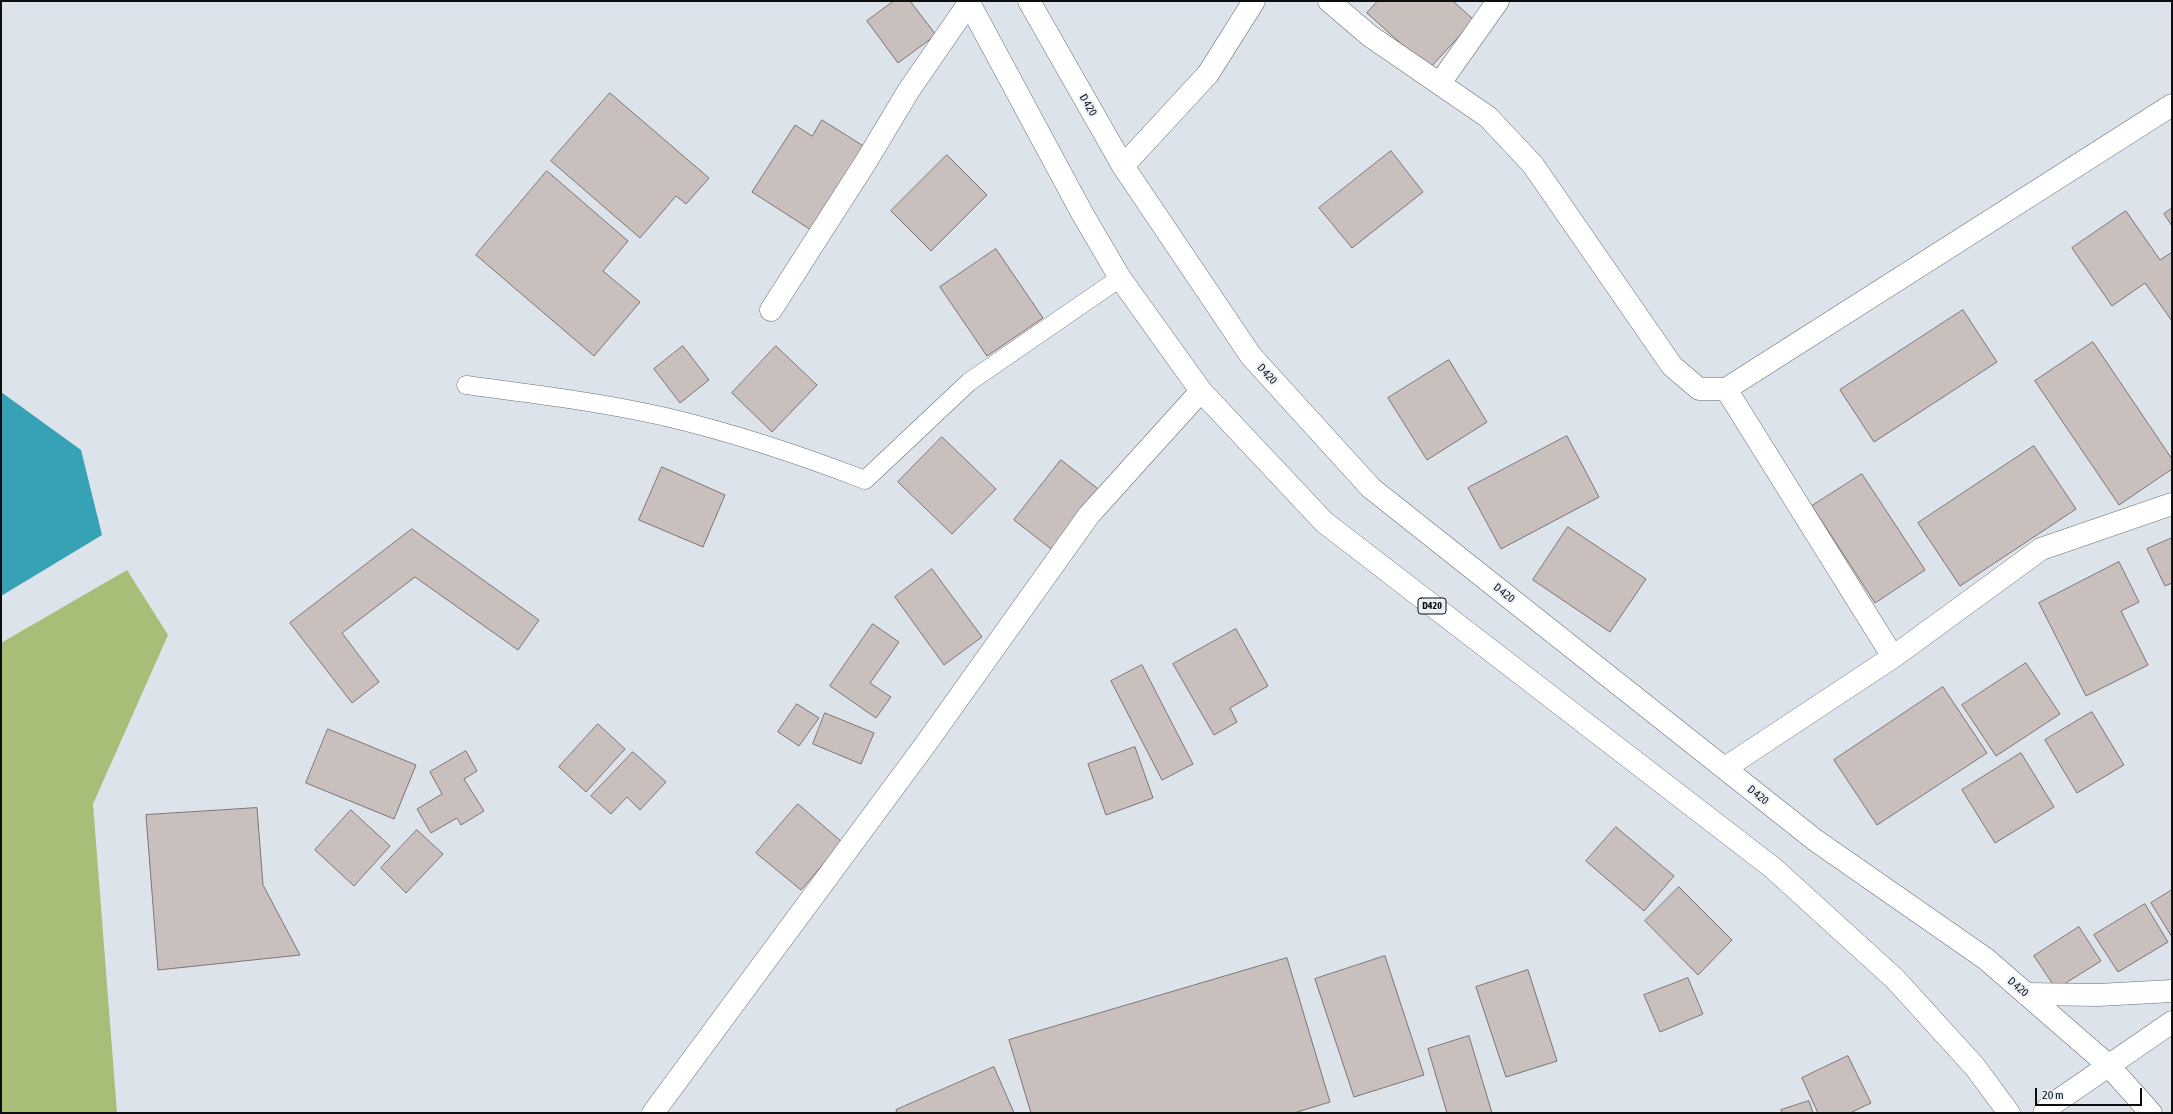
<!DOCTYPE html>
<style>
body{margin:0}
#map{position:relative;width:2173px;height:1114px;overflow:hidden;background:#dce3ea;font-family:"Asap Condensed",sans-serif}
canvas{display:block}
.frame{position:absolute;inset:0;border:2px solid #0c0e10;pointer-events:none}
.scale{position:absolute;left:2035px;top:1088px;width:107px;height:18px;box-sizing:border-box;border:2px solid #0c0e10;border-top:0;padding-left:5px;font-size:12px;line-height:14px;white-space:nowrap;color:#0c0e10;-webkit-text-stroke:3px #eaf0f8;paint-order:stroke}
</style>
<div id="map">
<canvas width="2173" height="1114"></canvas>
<div class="frame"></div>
<div class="scale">20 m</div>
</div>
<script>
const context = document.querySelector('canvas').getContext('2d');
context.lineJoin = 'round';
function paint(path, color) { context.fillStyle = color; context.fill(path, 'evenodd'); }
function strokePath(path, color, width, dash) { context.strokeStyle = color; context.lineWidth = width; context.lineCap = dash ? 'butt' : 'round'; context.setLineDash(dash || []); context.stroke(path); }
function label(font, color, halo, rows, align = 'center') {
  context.font = font + ' "Asap Condensed",sans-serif'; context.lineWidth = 4; context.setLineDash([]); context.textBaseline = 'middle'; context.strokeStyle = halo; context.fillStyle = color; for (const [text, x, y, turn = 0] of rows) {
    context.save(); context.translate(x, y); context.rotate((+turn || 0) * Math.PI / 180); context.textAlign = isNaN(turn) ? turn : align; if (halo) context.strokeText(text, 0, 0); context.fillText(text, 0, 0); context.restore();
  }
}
paint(new Path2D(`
 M 127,570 L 168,635 L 93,804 L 117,1113 L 1,1113 L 1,643 Z`), '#a7be79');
paint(new Path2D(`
 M 1,392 L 81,450 L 102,535 L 1,596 Z`), '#37a1b5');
const building = new Path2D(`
 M 894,1 L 910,1 L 936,35 L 898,63 L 867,21 Z
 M 1378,1 L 1453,1 L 1474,20 L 1429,69 L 1367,13 Z
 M 610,93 L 709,178 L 686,204 L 676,196 L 640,238 L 551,161 Z
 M 822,120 L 865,147 L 811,230 L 752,192 L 795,125 L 812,136 Z
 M 1391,151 L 1423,192 L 1352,248 L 1319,208 Z
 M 947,155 L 987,195 L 931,251 L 891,211 Z
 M 547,171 L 628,241 L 603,271 L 640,302 L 594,356 L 476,255 Z
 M 2172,208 L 2172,226 L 2164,214 Z
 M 2126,211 L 2160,260 L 2172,252 L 2172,321 L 2145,283 L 2112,306 L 2072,248 Z
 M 996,249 L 1043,318 L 987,356 L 940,287 Z
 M 1963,310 L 1997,362 L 1874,442 L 1840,390 Z
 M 2093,342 L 2172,459 L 2172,469 L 2119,505 L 2035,381 Z
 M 683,346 L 709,380 L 680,403 L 654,369 Z
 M 776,346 L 817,385 L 772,432 L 732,393 Z
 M 1449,360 L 1487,422 L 1427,460 L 1388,398 Z
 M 1567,436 L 1599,497 L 1501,549 L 1468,488 Z
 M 942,437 L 996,489 L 952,534 L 898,482 Z
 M 2034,446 L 2076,509 L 1960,586 L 1918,523 Z
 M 1061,460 L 1102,492 L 1055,552 L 1014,520 Z
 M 662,467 L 725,495 L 703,547 L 639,520 Z
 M 1862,474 L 1925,570 L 1875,603 L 1812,506 Z
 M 1568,527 L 1646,579 L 1610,632 L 1533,580 Z
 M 412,529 L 539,620 L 518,650 L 415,577 L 342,633 L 379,682 L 352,703 L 290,623 Z
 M 2172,538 L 2172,583 L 2165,586 L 2147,549 Z
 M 2119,562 L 2139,602 L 2121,611 L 2148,665 L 2086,696 L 2039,603 Z
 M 932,569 L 982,637 L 944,665 L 895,597 Z
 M 873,624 L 899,642 L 870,683 L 891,697 L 876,718 L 830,686 Z
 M 1236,629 L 1268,686 L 1230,708 L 1237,722 L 1214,735 L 1173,664 Z
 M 2026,663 L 2060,714 L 1996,756 L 1962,705 Z
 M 1142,665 L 1193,764 L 1162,780 L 1111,681 Z
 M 1943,687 L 1987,753 L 1877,825 L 1834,760 Z
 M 797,704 L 819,718 L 799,746 L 778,732 Z
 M 2092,712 L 2124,765 L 2077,793 L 2045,740 Z
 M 825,713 L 874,733 L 861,764 L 813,744 Z
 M 598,724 L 625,749 L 586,792 L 559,767 Z
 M 328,729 L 416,765 L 394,819 L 306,783 Z
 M 1135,747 L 1153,798 L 1106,815 L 1088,764 Z
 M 466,751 L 477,771 L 464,779 L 484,811 L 461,825 L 457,818 L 431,833 L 417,809 L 442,794 L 430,772 Z
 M 633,752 L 666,782 L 640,810 L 627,797 L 611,814 L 591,796 Z
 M 2021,753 L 2054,807 L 1995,843 L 1962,790 Z
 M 798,804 L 842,842 L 801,890 L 756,853 Z
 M 257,808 L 263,885 L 300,955 L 158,970 L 146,815 Z
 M 351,810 L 390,846 L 354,886 L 315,850 Z
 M 1616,827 L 1674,876 L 1644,911 L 1586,861 Z
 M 417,830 L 443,854 L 406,893 L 381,868 Z
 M 1679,887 L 1732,940 L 1698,975 L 1645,921 Z
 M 2172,890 L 2172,937 L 2151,903 Z
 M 2145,904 L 2168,942 L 2118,972 L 2094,935 Z
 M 2079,927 L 2101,961 L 2056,989 L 2034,956 Z
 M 1385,956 L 1424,1075 L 1354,1097 L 1315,979 Z
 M 1287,958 L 1330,1102 L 1294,1113 L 1031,1113 L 1009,1040 Z
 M 1528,970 L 1557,1061 L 1506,1077 L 1476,987 Z
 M 1688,978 L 1703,1014 L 1660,1032 L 1644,995 Z
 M 1469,1036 L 1492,1113 L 1447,1113 L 1428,1049 Z
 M 1848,1056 L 1871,1103 L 1850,1113 L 1818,1113 L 1802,1078 Z
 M 994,1067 L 1014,1113 L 897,1113 L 896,1110 Z
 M 1809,1101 L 1813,1113 L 1782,1113 L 1781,1110 Z`);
paint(building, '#c9bfbc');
strokePath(building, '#7d7470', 1);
const service = new Path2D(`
 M 466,385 C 533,394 600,402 666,417 C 734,433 800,455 865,480 L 969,382 L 1120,278`);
const minor = new Path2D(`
 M 1329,1 L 1370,36 L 1488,117 L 1533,165 L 1672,366 L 1699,389 L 1726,389 L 1893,657
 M 1440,83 L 1498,1
 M 1123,166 L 1208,74 L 1254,1
 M 771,310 L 867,160 L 909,90 L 969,3
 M 1726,389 L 2172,105
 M 1725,768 L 1893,657 L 2041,549 L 2172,504
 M 653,1113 L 925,745 L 1089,515 L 1201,391`);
const secondary = new Path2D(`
 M 2026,994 L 2098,995 L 2172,991
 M 2044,1113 L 2050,1106 L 2172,1022`);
const trunk = new Path2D(`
 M 968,1 L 1082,213 L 1120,278 L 1201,391 L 1324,522 L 1773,868 L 1895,979 L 1975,1067 L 2009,1113
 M 1029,1 L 1123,166 L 1251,356 L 1371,488 L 1815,840 L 1986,959 L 2108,1065 L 2151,1113`);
strokePath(service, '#696f75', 19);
strokePath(minor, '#696f75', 23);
strokePath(secondary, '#696f75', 23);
strokePath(trunk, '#696f75', 23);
strokePath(service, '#fff', 18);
strokePath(minor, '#fff', 22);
strokePath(secondary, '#fff', 22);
strokePath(trunk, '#fff', 22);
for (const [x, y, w] of [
 [1432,606,28]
]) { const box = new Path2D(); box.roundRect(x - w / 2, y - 8, w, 16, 3); context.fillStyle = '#eaf0f8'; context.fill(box); strokePath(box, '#0c0e10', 1); }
label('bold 10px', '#0c0e10', null, [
 ["D420",1432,606]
]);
label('11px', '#0c0e10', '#eaf0f8', [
 ["D 420",1088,105,60],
 ["D 420",1267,374,48],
 ["D 420",1504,593,38],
 ["D 420",1758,795,39],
 ["D 420",2018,987,41]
]);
</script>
